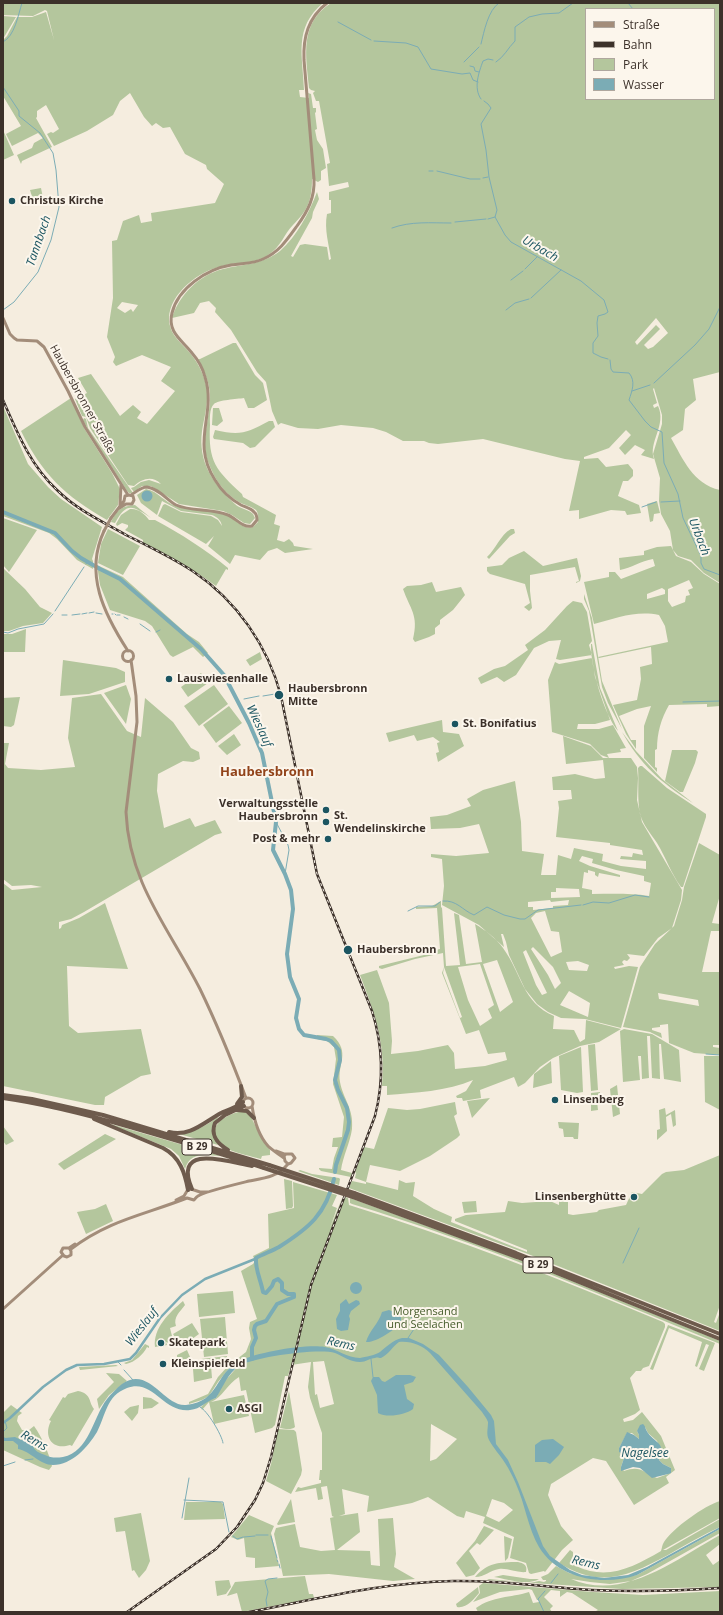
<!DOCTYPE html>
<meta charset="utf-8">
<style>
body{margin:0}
#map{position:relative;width:723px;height:1615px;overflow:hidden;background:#f5eddf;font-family:"Open Sans",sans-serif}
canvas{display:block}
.frame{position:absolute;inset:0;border:4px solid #3c312a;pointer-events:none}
.legend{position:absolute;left:585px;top:8px;width:130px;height:92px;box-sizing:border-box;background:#fcf6ec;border:1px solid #afa79e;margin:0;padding:5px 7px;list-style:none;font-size:12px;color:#3c312a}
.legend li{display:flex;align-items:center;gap:8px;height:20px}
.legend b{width:20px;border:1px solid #afa79e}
</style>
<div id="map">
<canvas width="723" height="1615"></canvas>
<div class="frame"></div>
<ul class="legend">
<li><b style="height:5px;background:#a38d7a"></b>Straße</li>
<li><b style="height:5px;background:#3c312a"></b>Bahn</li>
<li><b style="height:11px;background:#b4c69d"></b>Park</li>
<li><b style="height:11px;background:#7bacb5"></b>Wasser</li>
</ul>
</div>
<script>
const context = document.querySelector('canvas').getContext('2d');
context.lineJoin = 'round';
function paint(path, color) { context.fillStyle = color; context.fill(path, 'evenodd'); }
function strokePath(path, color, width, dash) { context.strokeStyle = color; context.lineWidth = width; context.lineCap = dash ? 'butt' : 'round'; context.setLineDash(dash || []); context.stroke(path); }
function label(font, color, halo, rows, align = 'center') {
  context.font = font + ' "Open Sans",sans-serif'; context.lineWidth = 4; context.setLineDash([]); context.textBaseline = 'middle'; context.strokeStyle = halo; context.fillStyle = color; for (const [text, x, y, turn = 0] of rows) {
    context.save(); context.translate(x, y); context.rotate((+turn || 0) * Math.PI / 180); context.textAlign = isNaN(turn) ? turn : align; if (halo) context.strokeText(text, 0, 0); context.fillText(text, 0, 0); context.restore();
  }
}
paint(new Path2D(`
 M 3,3 L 323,3 C 293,28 303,56 304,90 L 299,90 L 300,97 L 309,98 L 308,93 L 311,94 L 313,108 L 316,108 L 316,112 L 315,113 L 317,129 L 315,130 L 317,140 L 323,149 L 326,168 L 321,171 L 321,180 L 318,182 L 312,179 C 312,200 308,210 293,225 C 284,234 281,247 268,255 C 254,264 237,262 222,266 C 199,271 170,293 169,318 C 169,335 181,342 190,353 C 199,364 206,378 207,392 C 208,405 204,418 202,431 C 198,462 213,484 235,504 C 240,509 248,509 253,514 L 255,518 L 250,524 L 244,523 L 232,515 L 223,511 L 179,504 L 151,486 L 142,486 L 134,492 L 131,488 L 134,487 L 141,482 L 149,480 L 161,484 C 152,475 142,479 134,486 L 128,485 L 90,428 L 86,417 L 82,416 L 75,399 L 87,393 L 78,378 L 91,374 L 120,416 L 133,405 L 141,412 L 137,418 L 147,424 L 175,391 L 161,381 L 171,367 L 142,355 L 116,366 L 113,362 L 115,357 L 107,337 L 113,298 L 112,241 L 117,240 L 123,221 L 139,215 L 141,223 L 152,221 L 151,213 L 215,203 L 224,184 L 207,169 L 206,165 L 185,154 L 170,127 L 163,128 L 156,123 L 152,126 L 144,117 L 130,93 L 120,101 L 113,115 L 87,131 L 54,146 L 47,134 L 51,132 L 53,133 L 59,129 L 46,105 L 37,111 L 37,117 L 36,118 L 52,147 L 22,161 L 21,164 L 17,155 L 32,148 L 34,143 L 43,138 L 38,133 L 12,146 L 6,134 L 21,126 L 3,96 L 3,40 L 7,36 L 17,17 L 32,17 L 46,12 L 54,40 L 47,11 L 45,10 L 33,16 L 3,15 ZM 122,302 L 138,305 L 133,312 L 131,309 L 125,313 L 117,308 Z
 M 331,3 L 720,3 L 720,372 L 693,379 L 696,400 L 685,409 L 683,430 L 671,438 C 683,459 693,484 720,490 L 720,583 L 704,573 L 691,560 L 678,556 L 673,550 L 670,531 L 661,514 L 659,501 L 660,478 L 653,454 L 662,424 L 662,415 L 654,388 L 653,389 L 657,403 L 653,405 L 654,408 L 658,406 C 667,425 648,442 654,459 L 641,455 L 645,450 L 635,445 L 625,455 L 619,448 L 631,435 L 626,430 L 609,448 L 584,457 L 584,459 L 598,458 L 606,467 L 628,464 L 633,470 L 633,476 L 628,481 L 623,481 L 618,496 L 639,505 L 641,513 L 627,515 L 625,511 L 611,510 L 579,519 L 579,510 L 569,511 L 580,461 L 565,459 L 483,439 L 438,444 L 429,443 L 424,441 L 403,441 L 386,432 L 373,428 L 341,425 L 318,429 L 298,428 L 281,423 L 278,425 L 272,411 L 266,382 L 257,372 L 231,330 L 215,312 L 216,308 L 209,301 L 200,303 L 194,313 L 172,318 C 179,295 199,275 223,269 C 243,264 262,265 280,251 C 297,236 309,213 317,192 L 319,199 L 313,212 L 312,218 L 291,256 L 293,257 L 300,245 L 305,244 L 327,247 L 329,260 L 331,259 C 329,245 324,229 327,214 L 331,213 L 331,200 L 329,200 L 329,192 L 349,187 L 348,182 L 329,186 L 327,164 L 330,163 L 319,101 L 316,101 L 313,93 L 315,91 L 311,90 L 309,88 C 306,55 299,24 331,3 ZM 586,9 L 714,9 L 714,99 L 586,99 ZM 656,318 L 668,333 L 653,347 L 648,349 L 644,345 L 660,329 L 656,325 L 637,345 L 635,342 Z
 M 3,16 L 16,17 L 3,39 Z
 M 3,130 L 14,155 L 3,160 Z
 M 41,188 L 43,198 L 33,200 L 30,190 Z
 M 233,343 L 236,343 L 255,375 L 263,383 L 267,400 L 254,408 L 248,408 L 244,398 C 237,399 218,400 214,404 C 209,409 210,419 210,425 C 208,462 216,470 242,494 L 243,497 L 276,515 L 274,524 L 280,526 L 277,540 L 284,542 L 289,539 L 293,543 L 294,546 L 313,549 L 285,553 L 277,548 L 268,551 L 260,560 L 235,555 L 230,564 L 208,546 L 214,536 L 206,544 L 158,516 L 163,505 L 165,504 L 181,512 L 211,516 L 218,520 L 222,526 C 221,520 217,517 212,515 L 181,511 L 162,501 L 157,515 L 141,503 L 137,495 L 146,489 C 158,491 165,503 176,506 C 193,511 212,509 229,516 C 237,520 242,530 253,527 L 258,522 C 258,518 259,514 256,510 C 251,506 244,505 239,502 C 224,493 215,480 209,464 C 199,442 211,417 210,394 C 209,381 204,370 198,359 L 200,359 Z
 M 71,398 L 84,428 L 112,473 L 120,489 L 118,505 L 107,520 C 65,496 42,474 21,431 Z
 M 3,406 L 28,464 L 48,487 L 61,499 L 102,527 L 92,559 L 93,561 L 93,569 L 77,560 L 57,539 L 49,533 L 3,516 Z
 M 213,408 L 219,408 L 223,421 L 217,426 L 212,425 Z
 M 84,418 L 86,419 L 88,428 L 133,493 L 129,493 L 127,491 L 87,428 L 83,420 Z
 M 269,421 L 273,421 L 275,427 L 255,447 L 250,448 L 243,443 L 214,439 L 213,437 L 215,430 C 240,436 247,433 269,421 Z
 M 657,501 L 660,513 L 654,514 L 653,521 L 650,522 L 647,504 Z
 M 135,505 L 151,518 C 133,506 127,501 115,523 L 111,522 C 117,510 121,506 135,505 Z
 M 130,509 C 138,508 145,514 149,520 L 155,520 C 181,534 205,549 228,568 L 228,570 L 226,569 L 216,586 C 193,569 169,556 143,543 L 143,540 L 125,530 L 128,527 L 128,525 L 122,523 L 117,526 L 116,524 L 121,515 Z
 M 3,518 L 37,530 L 9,572 L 3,565 Z
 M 108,529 L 140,546 L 123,575 L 98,563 L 101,544 Z
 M 511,529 L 514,529 L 515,533 L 510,536 L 489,559 L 487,557 C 496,549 500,535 511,529 Z
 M 671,546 L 676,556 L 691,562 L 704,574 L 720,584 L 720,706 L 707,707 L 707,704 L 669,705 C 661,719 657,733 657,749 L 655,750 L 655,767 L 657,768 L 657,772 L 644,758 L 644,726 L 651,706 L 637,709 L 619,716 L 631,740 L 636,740 L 636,749 L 626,734 L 613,705 L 637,700 L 641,679 L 640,667 L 652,664 L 651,647 L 599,658 L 598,657 L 668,642 L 665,626 L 659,615 C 637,610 616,618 594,624 L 584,582 L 609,577 L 609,572 L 615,572 L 621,579 L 655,566 L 653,559 C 641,561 631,568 620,570 L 619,558 L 644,555 L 644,551 L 657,547 ZM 689,580 L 693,588 L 688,590 L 690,595 L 686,596 L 685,602 L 672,607 L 668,601 L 668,589 ZM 662,588 L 665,590 L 665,594 L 647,599 L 647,594 Z
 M 524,551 L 543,566 L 577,558 L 581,576 L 580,581 L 576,583 L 576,582 L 579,581 L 575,567 L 530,575 L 530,591 L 532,608 L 529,611 L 524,607 L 530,603 L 525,584 L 490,574 L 487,571 L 487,567 L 502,565 L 509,558 Z
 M 97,565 L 123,577 L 187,634 L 199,642 L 208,653 L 203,657 L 193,647 L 173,657 L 170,655 L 152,626 L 145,621 L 110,610 L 100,585 Z
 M 3,568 L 25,589 L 40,607 L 52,613 L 43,623 L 23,626 L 9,631 L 3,631 Z
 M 432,582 L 436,592 L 461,587 L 465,595 L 453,610 L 440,620 L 440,624 L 435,628 L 435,634 L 429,637 L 415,642 L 413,639 C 419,615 410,609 403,589 L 407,586 L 421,585 Z
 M 584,594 L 592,618 L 602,681 L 622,729 L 608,703 L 602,687 L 589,611 L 584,599 Z
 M 573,601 L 582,603 L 587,612 L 592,641 L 589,645 L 592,655 L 560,660 L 556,659 L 561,640 L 549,641 L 534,648 L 516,675 L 504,682 L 497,677 L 481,684 L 478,678 L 494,669 L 505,666 L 528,650 L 525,645 L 545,630 L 567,606 Z
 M 26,629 L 25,652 L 3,652 L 3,634 L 12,634 Z
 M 591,644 L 592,644 L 600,688 L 618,731 C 604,715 590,665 591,644 Z
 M 260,652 L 262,659 L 250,666 L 246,660 Z
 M 592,658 L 595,677 L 610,720 L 595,724 L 578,724 L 577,729 L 599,729 L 613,725 L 626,748 L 620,749 L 621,752 L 607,754 L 609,758 L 601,755 L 590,744 L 552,732 L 548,680 L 555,662 L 559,664 Z
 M 63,660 L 116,668 L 125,672 L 125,682 L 89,694 L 60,696 Z
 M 201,673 L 208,683 L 188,697 L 181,687 Z
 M 126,685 L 131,699 L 126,724 L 104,693 Z
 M 214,685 L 228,704 L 199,726 L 184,706 Z
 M 101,694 L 127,731 L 141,737 L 145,698 L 173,722 L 191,748 L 199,752 L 200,759 L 193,762 L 183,761 L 158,774 L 157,791 L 164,828 L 190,818 L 195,827 L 215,820 L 222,833 L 215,835 L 84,912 L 71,919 L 59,922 L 59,929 L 61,928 L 62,925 L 79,918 L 105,903 L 128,969 L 67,966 L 69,1026 L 78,1033 L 141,1029 L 151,1074 L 141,1076 L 105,1097 L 104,1105 L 95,1105 L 3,1086 L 3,883 L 12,890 L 42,887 L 31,885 L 12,886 L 3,879 L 3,743 L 9,743 L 5,764 L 8,768 L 41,770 L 75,767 L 68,738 L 72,698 Z
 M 20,697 L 14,725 L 11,727 L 3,726 L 3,698 Z
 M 229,706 L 242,723 L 216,743 L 203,725 Z
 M 442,720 L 443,732 L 459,734 L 464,746 L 438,762 L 436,753 L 439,752 L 437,743 L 440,742 L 433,737 L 417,741 L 414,735 L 389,742 L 386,733 Z
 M 622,732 L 636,751 L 662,779 L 693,803 C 661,783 640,764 622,732 Z
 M 234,734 L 241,745 L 227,755 L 218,746 Z
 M 563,736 L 591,746 L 603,758 L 631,758 L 637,767 L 638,778 L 637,800 L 642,822 L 682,890 L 681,900 L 672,928 L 658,938 L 644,956 L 627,954 L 630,958 L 627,961 L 624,960 L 622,962 L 624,965 L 614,967 L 615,969 L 629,966 L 638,967 L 621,1028 L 585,1019 L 561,1018 L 548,1012 L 537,1004 L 525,989 L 509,955 L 506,942 L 503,934 L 501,934 L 504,947 L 479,925 L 442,905 L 444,886 L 442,859 L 431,857 L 431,854 L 456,856 L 489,853 L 479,824 L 460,828 L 431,829 L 430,817 L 447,815 L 471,806 L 467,799 L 483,790 L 515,781 L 521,822 L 522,851 L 544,854 L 541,875 L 556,875 L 558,855 L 571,859 L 574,848 L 603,854 L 602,861 L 621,866 L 646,869 L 646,861 L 620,859 L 621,856 L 632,857 L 633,853 L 643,855 L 642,850 L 610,845 L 610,843 L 556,837 L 559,808 L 558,801 L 572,799 L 571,790 L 553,790 L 552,777 L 575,774 L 595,779 L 605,778 L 603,760 L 566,764 ZM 582,856 L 593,859 L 592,863 L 616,870 L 644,876 L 644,881 L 651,883 L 649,896 C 630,893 611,894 592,894 L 592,890 L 582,888 L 584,872 L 588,873 L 588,870 L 595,872 L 595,875 L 598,877 L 599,873 L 620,877 L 620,875 L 590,866 L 579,861 ZM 556,888 L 579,889 L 580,897 L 551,898 L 551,892 L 556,892 ZM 550,900 L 551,902 L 569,900 L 568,905 L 553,906 L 553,908 L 533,910 L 533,907 L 528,907 L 528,902 ZM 545,911 L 551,931 L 559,932 L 562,952 L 551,957 L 531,918 L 536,913 ZM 533,947 L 553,967 L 561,983 L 555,989 L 548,975 L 531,949 ZM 526,950 L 547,993 L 542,995 L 536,985 L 523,952 ZM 578,961 L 589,965 L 587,971 L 569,970 L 566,962 ZM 569,991 L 590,1003 L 588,1017 L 560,1005 Z
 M 672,750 L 696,750 L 698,752 L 695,763 L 683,792 L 680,792 L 665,781 Z
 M 640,766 L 642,766 L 667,788 L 706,814 L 706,817 L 683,887 L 681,887 C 671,873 666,858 657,843 C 651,834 643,825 640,814 C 637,799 639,783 638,768 Z
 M 699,843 L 720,855 L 720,895 L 712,923 L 720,924 L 720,931 L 711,931 L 702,972 L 720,972 L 720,1045 L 713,1045 L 713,1047 L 720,1048 L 720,1055 L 694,1053 L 669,1043 L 668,1024 L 660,1025 L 660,1027 L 652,1028 L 652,1030 L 661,1033 L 662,1038 L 650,1032 L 623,1027 L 640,967 L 655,944 L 674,926 L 682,900 L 684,887 ZM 658,993 L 698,1000 L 699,1006 L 659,999 Z
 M 441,901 L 441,907 L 442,908 L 446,966 L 460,965 L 454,913 L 459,915 L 466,964 L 482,962 L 475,924 C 485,930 496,938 503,948 C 522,974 522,1002 554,1016 L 553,1029 L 574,1030 L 580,1042 L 585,1039 L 586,1020 L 621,1029 L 599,1042 L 580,1046 L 553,1058 L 540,1067 L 525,1083 L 518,1087 L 514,1077 L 480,1090 L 481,1098 L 463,1101 L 462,1098 L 457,1098 L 456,1096 L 466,1091 L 473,1080 C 448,1091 414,1093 387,1095 L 387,1086 L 382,1086 C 386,1044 375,1014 360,975 L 377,970 L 389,1003 L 392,1041 L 391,1054 L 418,1051 L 448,1045 L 454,1053 L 455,1069 L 485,1066 L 507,1060 L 505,1052 L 488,1054 L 479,1030 L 466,1034 L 442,973 L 444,967 L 443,953 L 415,959 L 382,969 L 379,968 L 379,966 L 424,955 L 424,953 L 440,949 L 437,908 L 416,909 L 416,907 L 432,906 ZM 497,960 L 513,1002 L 500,1012 L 483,964 ZM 480,964 L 494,1005 L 488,1009 L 492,1018 L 480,1026 L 468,1000 L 458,967 ZM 444,967 L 462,1017 L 460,1018 L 443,973 Z
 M 624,1029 L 652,1034 L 679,1050 L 681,1082 L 664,1079 L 661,1044 L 659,1044 L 660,1079 L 652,1078 L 650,1036 L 647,1036 L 649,1078 L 642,1079 L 641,1056 L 638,1056 L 640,1080 L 623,1082 L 620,1031 Z
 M 317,1035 L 333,1036 C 351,1053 337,1064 340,1082 C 343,1099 354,1108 352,1129 C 350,1143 343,1156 341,1170 L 352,1173 L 351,1177 L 321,1171 L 319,1169 L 319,1168 L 332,1169 L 334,1158 L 338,1147 L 332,1147 L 333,1138 L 342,1137 L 344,1117 L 333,1084 L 336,1059 L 334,1047 L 327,1041 L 317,1039 Z
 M 595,1044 L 598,1090 L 591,1091 L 588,1045 Z
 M 581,1047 L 583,1092 L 577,1093 L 561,1090 L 559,1056 Z
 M 704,1056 L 720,1056 L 720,1110 L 705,1102 Z
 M 551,1061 L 552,1083 L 533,1088 L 534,1074 Z
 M 617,1085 L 620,1114 L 613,1117 L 610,1089 Z
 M 600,1092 L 600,1100 L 597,1101 L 598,1110 L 591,1111 L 591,1093 Z
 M 490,1098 L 472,1118 L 467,1101 Z
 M 455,1102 L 457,1114 L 454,1116 L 460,1135 L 457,1138 L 430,1156 L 400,1171 L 370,1165 L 366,1182 L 398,1190 L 399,1180 L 406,1183 L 415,1182 L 413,1196 L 434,1209 L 452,1217 L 451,1222 L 527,1252 L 527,1250 L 455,1221 L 455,1219 L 466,1215 L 505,1212 L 508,1201 L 522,1203 L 550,1201 L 559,1205 L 559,1197 L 568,1195 L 568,1214 L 573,1215 L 597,1212 L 599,1210 L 626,1205 L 632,1192 L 642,1194 L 662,1174 L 666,1172 L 684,1170 L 720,1155 L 720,1305 L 714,1322 L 716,1323 L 720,1312 L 720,1331 L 528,1254 L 349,1188 L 352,1181 L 366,1184 L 366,1182 L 355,1178 L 356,1173 L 355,1172 L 364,1147 L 374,1149 L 388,1108 L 407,1110 L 420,1109 Z
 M 665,1108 L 666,1115 L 675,1110 L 676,1125 L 673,1127 L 671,1114 L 666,1117 L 667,1131 L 657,1140 L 657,1130 L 660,1129 L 659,1110 Z
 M 244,1111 L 251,1117 L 258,1131 L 270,1150 L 270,1155 L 262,1156 L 261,1159 C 251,1156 238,1154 228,1149 C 200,1133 221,1114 244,1111 Z
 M 219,1116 C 212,1124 212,1136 218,1145 L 179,1134 C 195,1132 206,1126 219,1116 Z
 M 558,1122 L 579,1123 L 578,1139 L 574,1139 L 573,1137 L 564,1137 L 563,1129 L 559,1128 Z
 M 107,1123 L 221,1156 C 206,1155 190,1151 185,1169 L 179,1156 L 171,1149 Z
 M 3,1126 L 14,1141 L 6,1145 L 3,1141 Z
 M 105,1134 L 116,1139 L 64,1170 L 58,1164 Z
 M 300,1170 L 312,1174 L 339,1178 L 340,1179 L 339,1185 L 298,1171 Z
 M 284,1179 L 292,1181 L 293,1206 L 292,1208 L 286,1209 Z
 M 293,1182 L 337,1195 L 332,1206 L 337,1208 L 330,1228 L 343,1196 L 332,1228 L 333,1228 L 345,1197 L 348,1198 L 349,1205 C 456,1238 560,1279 663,1322 L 665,1324 L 665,1327 L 649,1366 L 643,1368 L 641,1371 L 636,1371 L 630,1378 L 640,1410 L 635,1414 L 623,1419 L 624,1422 L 633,1420 L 642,1412 L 661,1436 L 675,1470 L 666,1477 L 669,1483 L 634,1505 L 606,1461 L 593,1458 L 551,1484 L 548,1495 L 561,1526 L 573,1540 L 562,1550 L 545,1572 L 544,1571 L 531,1574 L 529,1573 L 526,1563 L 510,1558 L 514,1537 L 483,1523 L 485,1517 L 466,1511 L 464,1518 L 457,1516 L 428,1497 L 412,1503 L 367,1512 L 369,1496 L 342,1489 L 345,1514 L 339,1516 L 358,1513 L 360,1532 L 337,1550 L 370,1551 L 371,1565 L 380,1566 L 378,1519 L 393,1518 L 396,1554 L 394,1567 L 415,1579 L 393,1581 L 329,1574 L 283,1576 L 274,1534 L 276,1528 L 295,1524 L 300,1547 L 321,1551 L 335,1550 L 330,1518 L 334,1517 L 332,1516 L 327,1486 L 321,1487 L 323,1499 L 318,1500 L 316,1488 L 295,1492 L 298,1487 L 301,1488 L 321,1483 L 321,1480 L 319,1480 L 320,1470 L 322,1470 L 322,1433 L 310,1398 L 308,1387 L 311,1362 L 291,1365 L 288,1376 L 285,1376 L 275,1425 L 272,1428 L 255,1433 L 246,1390 L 241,1391 L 239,1377 C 228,1383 222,1398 211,1402 L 244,1395 L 249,1416 L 214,1424 L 209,1402 L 202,1410 L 201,1407 L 208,1400 L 216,1398 L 223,1383 L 232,1373 L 238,1366 L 248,1362 L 232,1365 L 218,1382 L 209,1396 L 202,1400 L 189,1404 L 189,1402 L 208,1394 L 218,1377 L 228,1366 L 246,1352 L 251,1339 L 249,1328 L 250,1322 L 257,1319 L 241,1271 L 253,1264 L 255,1261 L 253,1256 L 269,1248 L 268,1214 L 294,1208 ZM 324,1361 L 334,1404 L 320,1408 L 317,1394 L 315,1395 L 313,1362 ZM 431,1424 L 457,1439 L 436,1459 L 430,1461 ZM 645,1427 L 648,1433 L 657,1441 L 662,1453 L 659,1460 L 663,1464 L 671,1468 L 668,1474 L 657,1478 C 643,1472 640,1465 624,1471 L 621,1467 L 626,1452 L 625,1450 L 621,1450 L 619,1448 L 627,1433 L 632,1433 L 639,1439 L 639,1435 L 637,1431 ZM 492,1499 L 504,1503 L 513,1510 L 499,1522 L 486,1516 Z
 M 350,1198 L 515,1258 L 708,1336 L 720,1341 L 720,1344 C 599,1294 478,1242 352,1204 L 350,1203 Z
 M 476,1201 L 477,1212 L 464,1213 L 462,1202 Z
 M 106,1204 L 113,1221 L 86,1234 L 77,1212 L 95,1209 Z
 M 233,1291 L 235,1313 L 199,1317 L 197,1294 Z
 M 183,1301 L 185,1305 C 180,1312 173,1317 176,1326 L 170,1328 L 173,1340 L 169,1343 L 166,1342 L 167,1345 L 155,1347 C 153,1328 169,1313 183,1301 Z
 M 225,1317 L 228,1354 L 204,1357 L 200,1319 Z
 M 192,1323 L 199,1334 L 181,1347 L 173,1334 Z
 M 668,1325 L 715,1343 L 704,1371 L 699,1369 L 709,1345 L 706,1344 L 697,1367 L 695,1366 L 702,1342 L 669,1328 L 653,1370 L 650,1369 Z
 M 145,1344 L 149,1346 L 149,1348 L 147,1347 C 143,1355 135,1362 126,1364 L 124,1363 L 132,1360 Z
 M 187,1350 L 190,1357 L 180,1362 L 177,1359 L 177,1355 Z
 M 227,1356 L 227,1363 L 202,1366 L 201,1359 Z
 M 116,1365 L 118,1366 L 80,1370 L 79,1367 Z
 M 205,1366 L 211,1366 L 212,1378 L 194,1382 L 193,1369 L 205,1368 Z
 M 106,1373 L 119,1374 L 127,1381 L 109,1395 L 99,1409 L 97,1399 L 114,1382 Z
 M 78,1391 C 92,1394 88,1401 94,1409 L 72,1446 L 70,1445 C 52,1451 43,1436 51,1421 L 49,1420 L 63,1397 L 65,1398 L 68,1394 Z
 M 289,1391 L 295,1427 C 292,1430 285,1429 280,1428 Z
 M 143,1397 L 151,1398 L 159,1403 L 152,1408 L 143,1409 Z
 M 11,1405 L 22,1413 L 18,1416 L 17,1421 L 22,1430 L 29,1430 L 34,1426 C 43,1439 48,1451 52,1466 L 49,1470 L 40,1467 L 3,1450 L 3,1413 Z
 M 139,1405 L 138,1413 L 132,1421 L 124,1412 L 130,1407 Z
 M 278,1429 L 294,1430 L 296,1432 L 302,1470 L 301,1475 L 291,1494 L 266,1481 L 271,1464 Z
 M 291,1499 L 295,1522 L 278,1525 L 277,1524 Z
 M 720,1501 L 720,1518 L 663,1550 L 666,1550 L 720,1519 L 720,1527 C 703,1535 685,1545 668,1555 C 629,1576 600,1589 559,1563 L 570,1550 L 573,1552 L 573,1559 L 576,1566 C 608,1581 633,1567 661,1551 C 662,1548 662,1545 664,1542 C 672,1529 705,1505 720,1501 Z
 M 186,1502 L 221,1502 L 223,1504 L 225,1519 L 184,1520 Z
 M 141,1513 L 150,1561 L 146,1570 L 139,1578 L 134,1570 L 132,1571 L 125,1531 L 116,1532 L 114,1518 Z
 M 249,1515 L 274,1526 L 271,1533 L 279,1566 L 255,1568 L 255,1558 L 246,1557 L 244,1538 L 238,1540 L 231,1537 Z
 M 484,1526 L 494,1530 L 480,1545 L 477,1543 L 469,1551 L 480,1568 L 474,1575 L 466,1577 L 456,1563 L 475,1541 Z
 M 720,1529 L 720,1533 L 647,1574 L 631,1581 L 610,1584 L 590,1582 L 571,1579 C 624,1602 676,1559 720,1535 L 720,1544 L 706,1555 L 713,1565 L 720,1560 L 720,1587 L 622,1589 L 487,1580 L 489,1579 L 530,1583 L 539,1581 L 544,1582 L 546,1581 L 546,1580 L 543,1580 L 541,1577 L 548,1574 L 556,1566 L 569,1573 L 596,1579 L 604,1580 L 637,1575 Z
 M 504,1536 L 512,1539 L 508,1558 L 505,1561 Z
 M 518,1562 C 523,1563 528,1565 526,1572 C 517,1573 508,1568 499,1569 C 490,1570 485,1577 475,1577 C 487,1563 499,1562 518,1562 Z
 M 503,1575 L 530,1579 L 539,1579 C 528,1586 506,1579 494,1577 Z
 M 305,1576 L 309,1594 L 313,1594 L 314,1598 L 242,1612 L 237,1593 L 227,1596 L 235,1582 Z
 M 229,1580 L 231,1587 L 226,1594 L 217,1596 L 215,1581 Z
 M 483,1583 L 593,1592 L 643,1595 L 720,1591 L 719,1612 L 594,1612 L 598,1610 L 572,1593 L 567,1592 L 560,1597 L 560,1591 L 551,1590 L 544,1597 L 553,1606 L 550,1609 L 552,1612 L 478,1612 L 476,1608 C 493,1596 510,1598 529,1592 L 533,1603 L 539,1602 L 539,1600 L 537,1600 L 532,1590 L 529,1589 L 500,1592 L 473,1602 L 480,1593 L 479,1586 Z
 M 478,1587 L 479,1593 C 474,1599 466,1609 457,1607 L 456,1604 Z`), '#b4c69d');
paint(new Path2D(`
 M141.5 496a5.5 5.5 0 1 1 11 0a5.5 5.5 0 1 1-11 0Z
 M350 1288a6 6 0 1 1 12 0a6 6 0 1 1-12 0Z
 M 346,1299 L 349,1304 L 356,1300 L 359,1301 L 360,1304 L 351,1311 L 349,1316 L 350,1319 L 348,1330 L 341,1331 L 337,1329 L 336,1319 L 340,1311 L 340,1304 Z
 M 389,1310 L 401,1315 L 401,1323 C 394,1330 376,1343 366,1342 C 369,1331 379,1323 382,1312 Z
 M 402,1338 L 409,1338 L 423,1344 L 439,1355 L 468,1387 L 491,1415 L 494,1421 L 496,1444 L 508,1460 L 518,1482 L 543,1546 L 550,1556 L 570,1570 L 582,1575 L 604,1578 L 628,1575 L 647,1567 L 720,1527 L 720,1529 L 637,1575 C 604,1586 559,1580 539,1547 C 528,1528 525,1504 516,1484 C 513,1477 509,1469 505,1463 C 500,1455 494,1449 489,1440 C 486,1434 488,1429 488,1422 C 487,1419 484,1415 482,1412 L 430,1353 C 421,1345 412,1341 399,1342 C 393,1346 388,1355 381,1358 C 378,1358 378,1357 375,1358 C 370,1358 366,1362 360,1362 C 350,1362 343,1356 335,1353 C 318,1348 254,1357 239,1366 C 228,1373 223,1387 216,1398 C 206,1401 201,1409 190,1410 C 163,1413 153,1378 127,1388 C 106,1396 106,1415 97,1432 C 88,1447 72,1465 53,1465 C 40,1465 30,1451 18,1449 L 18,1445 L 13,1441 L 3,1441 L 3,1436 L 5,1438 L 15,1437 L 21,1440 C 26,1439 29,1441 33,1444 C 33,1451 40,1453 45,1455 C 51,1458 56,1458 63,1457 C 89,1452 93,1417 107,1399 C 111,1394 117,1388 122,1384 C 149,1365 164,1407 186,1405 C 221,1401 214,1373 240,1361 C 258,1352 305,1344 325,1347 C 337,1349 347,1358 360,1358 C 365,1357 376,1355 380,1352 C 386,1347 393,1340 402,1338 Z
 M 396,1375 L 410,1375 L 416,1377 L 413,1382 L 404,1385 L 407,1399 L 414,1404 L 413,1409 C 405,1415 387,1418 378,1413 L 377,1395 L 371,1381 L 373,1377 L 379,1377 L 382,1381 L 385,1382 Z
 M 643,1424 C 646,1427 645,1429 648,1433 C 656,1444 666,1442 659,1460 L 663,1464 L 671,1468 L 671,1473 L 668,1474 L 652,1478 L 640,1468 L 633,1467 L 621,1471 L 621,1467 L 626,1452 L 625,1450 L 622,1450 L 621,1453 L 619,1452 L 619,1448 L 627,1432 L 634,1435 L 639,1439 L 639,1435 L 637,1431 L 640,1425 Z
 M 553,1439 L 564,1447 L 559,1455 L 550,1464 L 546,1462 L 535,1462 L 535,1445 L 542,1440 Z`), '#7bacb5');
strokePath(new Path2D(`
 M 628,3 L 633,9
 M 338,22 L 371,40
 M 374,41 L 406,43 L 418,47 L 431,69 L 462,74 L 470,73 L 473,80 L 478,82
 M 3,42 C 15,36 18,15 22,3
 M 481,44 C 484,32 488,10 499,3
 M 464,62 L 479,47
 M 496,62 C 504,57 508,48 515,41 L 515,27 L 529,17 L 542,14 L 559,13 L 573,3
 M 470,66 L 474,67 L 475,71 L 479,72
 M 3,87 L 19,111 L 19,116 L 40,133 L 53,153 L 56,170 L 59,207 L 51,240 L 38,272 L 14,302 L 3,310
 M 481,99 C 473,88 479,72 483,61 L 488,59 L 493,60
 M 484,101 L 488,104 L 491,108 L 481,124 L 486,150 L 489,177 L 497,210 L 495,217 L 505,235 L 511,242 L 581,281 L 604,300 L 608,312 L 605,314 L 598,316 L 597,323 L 598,336 L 593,343 L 593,353 L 601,357 L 608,359
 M 429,171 L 433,171
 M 437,171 L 470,179 L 480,179
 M 483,178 L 488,177
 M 488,219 L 495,217
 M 455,222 L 486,219
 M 392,228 C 411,221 431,223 451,223
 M 525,269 L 537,257
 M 511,280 L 523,271
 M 531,298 L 561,270
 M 506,310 L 515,303 L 529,299
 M 610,360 L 611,369 L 613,372 L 629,373 C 636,381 632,391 629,400 L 645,421 L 651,427 L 662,432 L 664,463 L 678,494 L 683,518 L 701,556 L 701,563 L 704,569 L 720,575
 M 654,383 L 695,345 L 709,329 L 720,307
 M 632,391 L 650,385
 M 661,502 L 680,501
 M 642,507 L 656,502
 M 86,564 L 87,562
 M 55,611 L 84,567
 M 89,613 L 94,612
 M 96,613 L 102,614
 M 82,614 L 87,613
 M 112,614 L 113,614
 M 115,614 L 116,615
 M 62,615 L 67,615
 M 72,615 L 80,614
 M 117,615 L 120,615
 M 124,617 L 128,619
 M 140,624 L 150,631
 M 3,632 L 8,633 L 18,629 L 44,624 L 53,614
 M 156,632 L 160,630
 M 263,696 L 275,694
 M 244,699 L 259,696
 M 683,702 L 720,701
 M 276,822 L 288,845 L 289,850 L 285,874
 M 443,901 C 457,900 462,910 474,915 L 487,907 L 504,915 L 520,919 L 525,919 L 538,910 L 581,905
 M 583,905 L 593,902 L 609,903 L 635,895 L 649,897
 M 408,911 L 418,906 L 435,906 L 440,902
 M 706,1054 L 720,1055
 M 623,1263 L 639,1228
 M 408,1338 L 414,1329 L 411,1315
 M 371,1359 L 373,1377
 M 118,1362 L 121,1365
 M 124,1370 L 133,1380
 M 200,1407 C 207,1410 222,1435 223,1443
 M 3,1432 L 7,1428 L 5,1421
 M 25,1460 L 33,1459
 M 3,1466 L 15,1462
 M 184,1500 L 223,1502 L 229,1532
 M 182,1518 L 189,1478
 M 256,1535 L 268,1535
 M 233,1536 L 237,1539 L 243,1537
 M 271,1536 L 277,1558
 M 244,1537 L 255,1536
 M 277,1560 L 278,1562
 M 279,1564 L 280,1568
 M 551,1583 L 558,1574
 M 267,1606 L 266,1600 L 268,1592 L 265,1581 L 268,1579 L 277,1578
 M 544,1612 L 538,1599 L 545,1591`), '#7bacb5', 1);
strokePath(new Path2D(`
 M 3,1423 L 10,1418 L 43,1387 L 66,1370 L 77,1365 L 104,1364 L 130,1359 L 136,1353 L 160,1318 L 182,1295 L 205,1279 L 255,1259`), '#7bacb5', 2.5);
strokePath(new Path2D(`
 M 3,512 L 55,533 L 72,551 L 81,558 L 100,569 L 120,579 L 201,649 L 224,675 L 249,723 L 262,753 L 276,822 L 273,850 L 285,874 L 291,890 L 293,909 L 287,954 L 290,977 L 299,999 L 296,1018 L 299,1029 L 304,1035 L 326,1039 L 331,1041 L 339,1050 L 340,1060 L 335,1080 L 338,1090 L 347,1108 L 349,1122 L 348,1130 L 336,1165 L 335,1172
 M 252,1359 L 252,1347 L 256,1338 L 254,1330 L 255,1326 L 257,1324 L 266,1321 L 277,1304 L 294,1297 L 294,1294 L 288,1294 L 282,1290 L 282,1283 L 278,1279 L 274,1281 L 272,1286 L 266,1293 L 263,1292 C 261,1280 255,1270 256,1258 C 263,1254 272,1251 279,1247 C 309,1228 326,1214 334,1179`), '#7bacb5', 4);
strokePath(new Path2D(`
 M 3,318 L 10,334 L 14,338 L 17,340 L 37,341 L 44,347 L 68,391 L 85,427 L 128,495
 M 131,495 C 136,492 141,487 147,487 C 158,488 167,500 176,505 C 192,512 211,508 228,515 C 236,518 242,528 252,526 L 257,520 C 257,517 257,514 254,512 C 251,508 245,507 241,505 C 230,499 221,490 215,480 C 190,441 217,414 205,377 C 203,369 198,360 192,353 C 182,340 167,332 172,313 C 178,288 207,269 231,265 C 242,263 253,264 263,259 C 279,252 287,240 297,226 C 308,211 315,197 314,179 L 304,60 C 303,37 308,18 327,3
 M 120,505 L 121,485
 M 111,518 L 124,501 L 125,496 L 129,495 L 133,496 L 134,500 L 132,504 L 126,504 L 118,509
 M 104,531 C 84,574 104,614 128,651
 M122.5 656a5.5 5.5 0 1 1 11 0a5.5 5.5 0 1 1-11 0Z
 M 131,660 L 136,696 L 137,722 L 126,812 C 129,884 169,928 200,989 C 217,1024 232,1061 246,1098
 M243 1103a5 5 0 1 1 10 0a5 5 0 1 1-10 0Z
 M 252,1106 C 254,1119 259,1136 268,1146 C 273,1151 279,1154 284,1158
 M 276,1151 L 284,1154 L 292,1154 L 295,1158 L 291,1163 L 288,1164 L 285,1161 L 284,1156 L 286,1154
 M 176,1200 L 184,1196 L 187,1191 L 191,1189 L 200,1192 L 207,1192
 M 69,1248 L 71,1251 L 71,1255 L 67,1257 L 64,1256 L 61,1252 L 63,1248 L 69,1248 L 75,1244
 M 71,1249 C 109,1220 144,1215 187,1198 L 194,1200 C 195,1199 196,1197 198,1196 C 203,1192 241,1183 249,1181 C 265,1178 277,1177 288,1164
 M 3,1309 L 63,1255`), '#a38d7a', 3);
strokePath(new Path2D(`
 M 3,1095 L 32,1099 L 103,1115 L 269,1165
 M 3,1098 C 46,1104 88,1115 130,1127 C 175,1140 220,1153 264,1168
 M 237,1104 L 242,1097 L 241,1086
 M 237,1110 L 247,1111 L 254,1118
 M 94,1119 L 163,1148 C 180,1157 185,1173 188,1190
 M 169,1132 C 190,1137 203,1123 221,1113 C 228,1110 237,1107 243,1102
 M 228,1150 C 218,1144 210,1136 215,1123 L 225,1115 L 244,1106
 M 192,1189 C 172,1142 229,1162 252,1166
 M 354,1193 L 516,1253 L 720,1334
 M 353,1197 L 517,1257 L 720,1339`), '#6e5b4d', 4);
const rail = new Path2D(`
 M 3,400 C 17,432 30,465 57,490 C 77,510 103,522 128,536 C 150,547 173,558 194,572 C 237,601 268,646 281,696 L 317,874 L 372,1011 C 383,1046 384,1081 375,1116 L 311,1285 L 271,1457 L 263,1483 L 255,1500 L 237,1527 L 216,1549 L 127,1612
 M 249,1612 C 317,1599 384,1582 453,1581 C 500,1580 546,1587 592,1590 C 635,1592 678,1591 720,1588`);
strokePath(rail, '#3c312a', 2.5);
strokePath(rail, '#fcf6ec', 1, [3]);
strokePath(new Path2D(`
 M 104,531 L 111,518`), '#a38d7a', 3);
strokePath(new Path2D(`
 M 269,1165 L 354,1193
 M 264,1168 L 353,1197`), '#6e5b4d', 4);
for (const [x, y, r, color] of [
 [12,201,4,"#1b5561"],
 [169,679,4,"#1b5561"],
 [279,695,5,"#1b5561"],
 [455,724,4,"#1b5561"],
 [326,810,4,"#1b5561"],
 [326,822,4,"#1b5561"],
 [328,839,4,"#1b5561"],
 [348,950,5,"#1b5561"],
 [555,1100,4,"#1b5561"],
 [634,1197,4,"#1b5561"],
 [161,1343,4,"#1b5561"],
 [163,1364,4,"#1b5561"],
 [229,1409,4,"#1b5561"]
]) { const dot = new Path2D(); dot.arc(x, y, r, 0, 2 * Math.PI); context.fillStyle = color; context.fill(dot); strokePath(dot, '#fcf6ec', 1.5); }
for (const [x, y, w] of [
 [197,1147,30],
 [538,1265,30]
]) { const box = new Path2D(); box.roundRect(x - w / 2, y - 8, w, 16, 3); context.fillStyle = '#fcf6ec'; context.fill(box); strokePath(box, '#3c312a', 1); }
label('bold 10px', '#3c312a', null, [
 ["B 29",197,1147],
 ["B 29",538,1265]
]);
label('bold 11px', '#3c312a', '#fcf6ec', [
 ["Christus Kirche",20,201],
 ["Lauswiesenhalle",177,679],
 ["Haubersbronn",288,689],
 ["Mitte",288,702],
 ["St. Bonifatius",463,724],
 ["Verwaltungsstelle",318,804,"right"],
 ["Haubersbronn",318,817,"right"],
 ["St.",334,816],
 ["Wendelinskirche",334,829],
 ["Post & mehr",320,839,"right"],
 ["Haubersbronn",357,950],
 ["Linsenberg",563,1100],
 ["Linsenberghütte",626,1197,"right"],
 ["Skatepark",169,1343],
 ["Kleinspielfeld",171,1364],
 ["ASGI",237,1409]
], 'left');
label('11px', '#3c312a', '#fcf6ec', [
 ["Haubersbronner Straße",82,399,61]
]);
label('11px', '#455c2b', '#fcf6ec', [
 ["Morgensand",425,1312],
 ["und Seelachen",425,1325]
]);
label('italic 12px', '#1b5561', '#fcf6ec', [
 ["Tannbach",39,241,-71],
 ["Urbach",540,249,30],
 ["Urbach",699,537,69],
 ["Wieslauf",259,726,65],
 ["Wieslauf",142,1327,-52],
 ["Rems",341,1344,13],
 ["Rems",34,1441,30],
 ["Nagelsee",645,1454],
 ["Rems",586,1563,14]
]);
label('bold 13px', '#92441b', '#fcf6ec', [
 ["Haubersbronn",267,772]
]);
</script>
